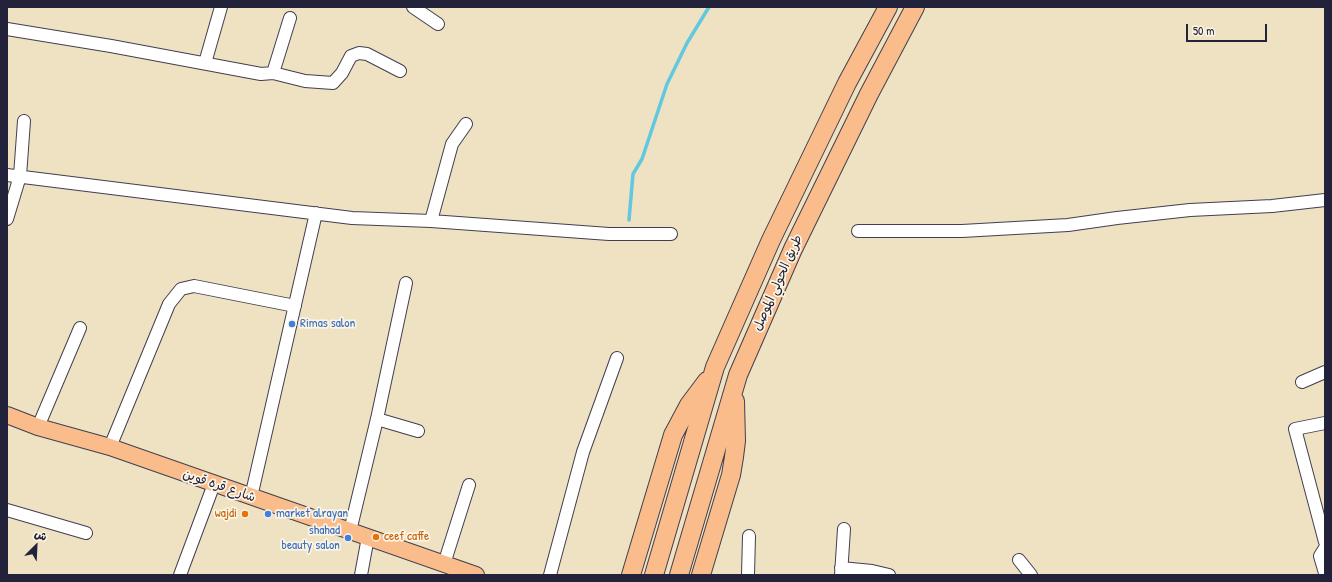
<!DOCTYPE html>
<meta charset="utf-8">
<style>
body{margin:0}
#map{position:relative;width:1332px;height:582px;overflow:hidden;background:#eee2c2;font-family:"Patrick Hand","Playpen Sans Arabic",sans-serif}
canvas{display:block}
.frame{position:absolute;inset:0;border:8px solid #22223b;pointer-events:none}
.north{position:absolute;left:16px;top:526px;width:40px;height:40px;-webkit-text-stroke:3px #fcf5e5;paint-order:stroke;rotate:24deg;font-size:11px;font-weight:700;line-height:16px;text-align:center;color:#22223b}
.north::after{content:'';display:block;margin:auto;width:14px;height:18px;background:#22223b;clip-path:polygon(50% 0,100% 100%,50% 72%,0 100%)}
.scale{position:absolute;left:1186px;top:24px;width:81px;height:18px;box-sizing:border-box;border:2px solid #22223b;border-top:0;padding-left:5px;font-size:12px;line-height:14px;white-space:nowrap;color:#22223b;-webkit-text-stroke:3px #fcf5e5;paint-order:stroke}
</style>
<div id="map">
<canvas width="1332" height="582"></canvas>
<div class="frame"></div>
<div class="north">ش</div>
<div class="scale">50 m</div>
</div>
<script>
const context = document.querySelector('canvas').getContext('2d');
context.lineJoin = 'round';
function strokePath(path, color, width, dash) { context.strokeStyle = color; context.lineWidth = width; context.lineCap = dash ? 'butt' : 'round'; context.setLineDash(dash || []); context.stroke(path); }
function label(font, color, halo, rows, align = 'center') {
  context.font = font + ' "Patrick Hand","Playpen Sans Arabic",sans-serif'; context.lineWidth = 3.5; context.setLineDash([]); context.textBaseline = 'middle'; context.strokeStyle = halo; context.fillStyle = color; for (const [text, x, y, turn = 0] of rows) {
    context.save(); context.translate(x, y); context.rotate((+turn || 0) * Math.PI / 180); context.textAlign = isNaN(turn) ? turn : align; if (halo) context.strokeText(text, 0, 0); context.fillText(text, 0, 0); context.restore();
  }
}
strokePath(new Path2D(`
 M 629,220 L 633,174 L 642,159 L 667,84 L 687,43 L 709,7`), '#62c8df', 3.5);
const minor = new Path2D(`
 M 413,7 L 438,24
 M 7,29 L 111,46 L 261,74 L 273,73 L 305,81 L 333,83 L 342,73 L 351,56 L 359,53 L 367,54 L 400,71
 M 205,63 L 221,7
 M 273,73 L 290,18
 M 7,175 L 352,218 L 431,221 L 609,234 L 671,234
 M 7,219 L 20,176 L 24,121
 M 431,221 L 452,144 L 466,124
 M 858,231 L 962,231 L 1068,225 L 1117,218 L 1190,210 L 1272,206 L 1325,200
 M 1302,382 L 1325,372
 M 377,419 L 418,431
 M 1325,423 L 1295,429 L 1325,542
 M 38,427 L 80,328
 M 110,447 L 169,304 L 181,289 L 194,286 L 295,306
 M 251,497 L 316,213
 M 7,510 L 86,533
 M 350,531 L 377,419 L 406,283
 M 1325,548 L 1320,556 L 1325,573
 M 1019,560 L 1031,575
 M 444,564 L 469,485
 M 841,568 L 872,571 L 871,575
 M 872,571 L 889,575
 M 180,575 L 214,484
 M 361,575 L 368,537
 M 550,575 L 583,452 L 617,358
 M 748,575 L 749,536
 M 841,575 L 844,529`);
const major = new Path2D(`
 M 7,415 L 38,427 L 110,447 L 476,575`);
const highway = new Path2D(`
 M 631,575 L 673,435 L 689,405 L 707,381
 M 654,575 L 715,367 L 771,240 L 847,83 L 888,7
 M 679,575 L 738,375 L 793,249 L 869,94 L 915,7
 M 701,575 L 731,475 L 734,457 L 736,441 L 735,401`);
strokePath(minor, '#413f4f', 14);
strokePath(major, '#413f4f', 18);
strokePath(highway, '#413f4f', 20);
strokePath(minor, '#fff', 12);
strokePath(major, '#f9bc8a', 16);
strokePath(highway, '#f9bc8a', 18);
for (const [x, y, r, color] of [
 [292,324,4,"#3f7fe0"],
 [245,514,4,"#e8710a"],
 [268,514,4,"#3f7fe0"],
 [376,537,4,"#e8710a"],
 [348,538,4,"#3f7fe0"]
]) { const dot = new Path2D(); dot.arc(x, y, r, 0, 2 * Math.PI); context.fillStyle = color; context.fill(dot); strokePath(dot, '#fcf5e5', 1.5); }
label('13px', '#22223b', '#fcf5e5', [
 ["طريق الحولي الموصل",778,283,-66],
 ["شارع قره قوين",219,486,19]
]);
label('13px', '#366cbe', '#fcf5e5', [
 ["Rimas salon",300,324],
 ["market alrayan",276,514],
 ["shahad",340,531,"right"],
 ["beauty salon",340,546,"right"]
], 'left');
label('13px', '#c56008', '#fcf5e5', [
 ["wajdi",237,514],
 ["ceef caffe",384,537,"left"]
], 'right');
</script>
